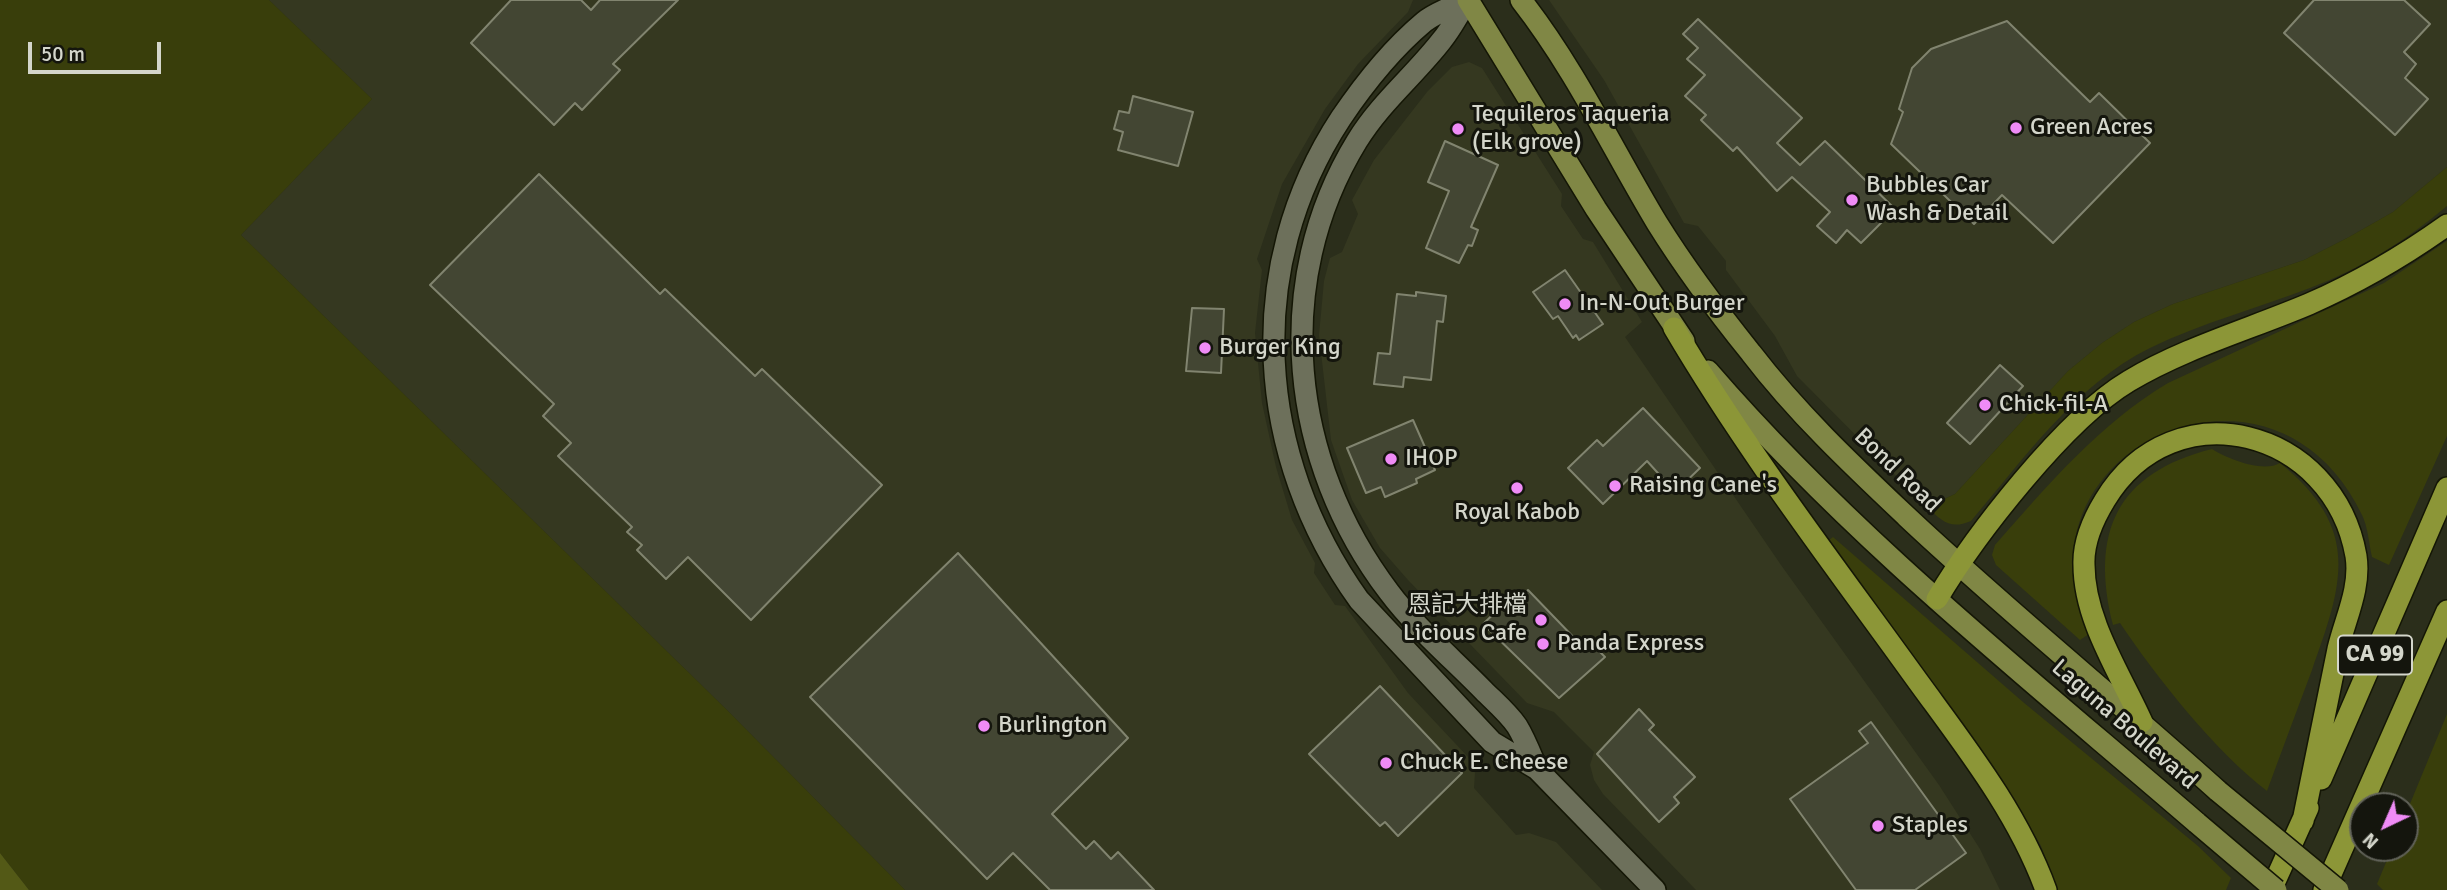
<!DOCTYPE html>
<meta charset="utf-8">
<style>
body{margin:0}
#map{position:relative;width:2447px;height:890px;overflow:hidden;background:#2b2e1b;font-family:Signika,sans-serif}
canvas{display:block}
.north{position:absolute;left:2349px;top:792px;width:70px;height:70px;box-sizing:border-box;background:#14150d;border:2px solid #616259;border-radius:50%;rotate:224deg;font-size:19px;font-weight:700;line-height:28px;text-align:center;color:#d4d6cb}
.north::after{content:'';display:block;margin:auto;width:24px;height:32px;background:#ef8bf6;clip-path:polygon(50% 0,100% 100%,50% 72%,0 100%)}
.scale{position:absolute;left:28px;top:42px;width:133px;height:32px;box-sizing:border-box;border:4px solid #d4d6cb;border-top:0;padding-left:9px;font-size:21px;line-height:24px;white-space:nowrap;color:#d4d6cb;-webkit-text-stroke:5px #14150d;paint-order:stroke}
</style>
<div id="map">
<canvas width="2447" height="890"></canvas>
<div class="north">N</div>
<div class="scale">50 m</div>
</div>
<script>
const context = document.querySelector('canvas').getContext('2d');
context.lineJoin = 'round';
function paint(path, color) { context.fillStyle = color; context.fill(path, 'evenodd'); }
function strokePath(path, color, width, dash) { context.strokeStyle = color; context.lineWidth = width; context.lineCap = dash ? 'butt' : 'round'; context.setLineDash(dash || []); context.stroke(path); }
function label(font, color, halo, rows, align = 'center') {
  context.font = font + ' Signika,"Noto Sans SC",sans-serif'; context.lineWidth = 6; context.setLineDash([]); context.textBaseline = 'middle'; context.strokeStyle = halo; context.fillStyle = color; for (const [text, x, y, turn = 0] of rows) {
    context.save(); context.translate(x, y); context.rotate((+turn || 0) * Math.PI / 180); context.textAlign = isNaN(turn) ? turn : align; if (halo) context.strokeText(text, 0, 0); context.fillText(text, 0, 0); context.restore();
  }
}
paint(new Path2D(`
 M 269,0 L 1413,0 L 1408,12 L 1358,64 L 1325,109 L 1282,184 L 1257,259 L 1262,270 L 1255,333 L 1262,403 L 1276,467 L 1292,520 L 1315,563 L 1314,573 L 1335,605 L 1345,606 L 1408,693 L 1468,757 L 1475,773 L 1474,788 L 1516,835 L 1529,833 L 1556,842 L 1602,890 L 905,890 L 727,710 L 241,235 L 372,99 Z
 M 1549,0 L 2447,0 L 2447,167 L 2393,212 L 2349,237 L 2304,260 L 2173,304 L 2134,322 L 2102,343 L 2068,371 L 1955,494 L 1927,507 L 1797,376 L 1775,336 L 1726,270 L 1726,261 L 1698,226 L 1684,223 L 1604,80 Z
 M 1469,62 L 1482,68 L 1562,194 L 1561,206 L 1583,239 L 1593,242 L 1642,322 L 1625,337 L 1781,565 L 1939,785 L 1980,849 L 2000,890 L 1696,890 L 1603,794 L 1594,780 L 1590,765 L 1594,752 L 1554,712 L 1527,703 L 1408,580 L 1380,548 L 1352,500 L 1331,440 L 1319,335 L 1324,281 L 1330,258 L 1342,252 L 1358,214 L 1352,200 L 1374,160 L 1427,92 L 1452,67 Z`), '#353820');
paint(new Path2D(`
 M 0,0 L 269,0 L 372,99 L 241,235 L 727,710 L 905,890 L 29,890 L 0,853 Z
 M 2447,167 L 2447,206 C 2407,240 2360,269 2310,288 C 2258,308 2201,323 2150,348 C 2075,385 2024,459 1971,521 C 1950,530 1942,521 1927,507 L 1955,494 L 2068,371 L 2102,343 L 2134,322 L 2173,304 L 2304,260 L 2349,237 L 2393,212 Z
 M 2447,241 L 2447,436 L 2389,565 L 2372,557 C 2369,544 2368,527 2362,515 C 2273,327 2005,449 2089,634 L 2080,640 L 1996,565 L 1992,555 L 1995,545 C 2049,484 2098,425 2168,383 L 2384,283 Z
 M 2212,449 C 2228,459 2263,473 2280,463 C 2362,529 2343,584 2312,670 C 2297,710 2282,750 2267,791 C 2216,752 2156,677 2120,623 L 2113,625 C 2090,533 2116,473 2212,449 Z
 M 1833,537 L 2023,702 L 2198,846 L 2231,878 L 2226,890 L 2058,890 L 2041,846 L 2014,798 L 1828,541 Z
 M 2447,714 L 2447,890 L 2383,890 L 2377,884 L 2392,848 L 2405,848 L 2405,816 Z`), '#393e0b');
paint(new Path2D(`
 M 0,853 L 29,890 L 0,890 Z`), '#535916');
const building = new Path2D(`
 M 511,0 L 581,0 L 591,10 L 600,0 L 678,0 L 613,64 L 620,70 L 582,110 L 575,103 L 554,125 L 471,43 Z
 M 2314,0 L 2404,0 L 2430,24 L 2404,52 L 2416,64 L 2405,78 L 2428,99 L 2395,135 L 2284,33 Z
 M 1698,19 L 1802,118 L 1777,143 L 1800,165 L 1825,141 L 1895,209 L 1861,243 L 1847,230 L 1836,243 L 1817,226 L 1830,212 L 1792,177 L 1777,191 L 1737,147 L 1733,151 L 1701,120 L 1706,115 L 1685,96 L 1705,75 L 1687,59 L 1698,48 L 1683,34 Z
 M 2007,21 L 2090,102 L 2099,93 L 2150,143 L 2053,243 L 2002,195 L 1974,224 L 1891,144 L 1903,112 L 1899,109 L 1912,68 L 1931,49 Z
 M 1133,96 L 1193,112 L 1178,166 L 1118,150 L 1123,132 L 1114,129 L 1119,111 L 1129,113 Z
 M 1445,141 L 1498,165 L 1471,227 L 1478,230 L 1472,246 L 1468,245 L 1459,263 L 1426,248 L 1449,191 L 1428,182 Z
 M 539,174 L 660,294 L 665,289 L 755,376 L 762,369 L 882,485 L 751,620 L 688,557 L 666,579 L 637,550 L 642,545 L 627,532 L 632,527 L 558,456 L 571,443 L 543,416 L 554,404 L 430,285 Z
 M 1565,270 L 1603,324 L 1579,340 L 1576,335 L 1573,338 L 1558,316 L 1553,319 L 1533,292 Z
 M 1416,292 L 1446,296 L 1443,322 L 1437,321 L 1431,380 L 1404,377 L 1403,387 L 1374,384 L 1378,353 L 1390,354 L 1397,294 L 1416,296 Z
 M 1192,308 L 1224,309 L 1221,373 L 1186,371 Z
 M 2000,365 L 2023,386 L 1970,444 L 1947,423 Z
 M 1643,408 L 1700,468 L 1675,492 L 1647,461 L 1603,504 L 1568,468 L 1597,440 L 1603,446 Z
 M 1413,420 L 1435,470 L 1416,479 L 1417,483 L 1385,497 L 1381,487 L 1366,493 L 1347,448 Z
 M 958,553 L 1128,738 L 1052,814 L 1086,849 L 1094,841 L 1111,859 L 1118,852 L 1154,890 L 1050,890 L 1013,853 L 987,879 L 810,697 Z
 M 1528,590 L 1582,646 L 1588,640 L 1605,657 L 1559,698 L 1483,624 L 1504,604 L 1509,609 Z
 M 1380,686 L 1462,773 L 1398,836 L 1385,822 L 1380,826 L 1309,754 Z
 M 1639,709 L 1654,725 L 1649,730 L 1695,777 L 1674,797 L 1679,803 L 1659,822 L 1597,754 Z
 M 1871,722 L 1966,853 L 1915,890 L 1856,890 L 1790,799 L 1868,743 L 1859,731 Z`);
paint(building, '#434633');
strokePath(building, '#81846f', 2);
const minor = new Path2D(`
 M 1467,0 C 1453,7 1436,12 1424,22 C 1393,48 1364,84 1341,118 C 1242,269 1256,456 1359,600 L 1492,742 L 1537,769 L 1655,890
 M 1468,0 C 1459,13 1452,28 1442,40 C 1415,75 1381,102 1357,141 C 1270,283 1290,462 1389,592 C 1416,628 1453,659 1484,691 C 1495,702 1508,713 1517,726 C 1525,739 1531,755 1537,769`);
const major = new Path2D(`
 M 1468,0 L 1596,209 L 1684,341
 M 1521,0 C 1575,69 1612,148 1657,223 C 1685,268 1718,312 1751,353 C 1797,413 1851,464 1906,516 C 2007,611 2115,698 2218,791
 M 1708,371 C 1854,540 2029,678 2197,823`);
const highway = new Path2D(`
 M 1674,328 C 1744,447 1828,557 1909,669 C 1960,740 2016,808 2046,890
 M 1937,599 C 1975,535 2065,419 2129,381 C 2184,348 2250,329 2309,304 C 2357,283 2405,255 2447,225
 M 2142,722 C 2120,673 2084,620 2084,565 C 2083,543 2094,518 2105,500 C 2174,386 2334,429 2356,556 C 2361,588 2345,619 2338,649 C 2326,706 2315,764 2303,821
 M 2321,779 L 2447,488
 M 2271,890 L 2308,808
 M 2324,890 L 2447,611`);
strokePath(minor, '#141605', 24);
strokePath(major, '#141605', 24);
strokePath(highway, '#141605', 24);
strokePath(minor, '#6d705b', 21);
strokePath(major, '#808745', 21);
strokePath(highway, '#8c9637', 21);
const majorBridge = new Path2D(`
 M 2218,791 L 2338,890
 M 2197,823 L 2276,890`);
strokePath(majorBridge, '#141605', 24, []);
strokePath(majorBridge, '#808745', 21);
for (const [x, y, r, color] of [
 [2016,128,7,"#ef8bf6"],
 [1458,129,7,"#ef8bf6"],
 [1852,200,7,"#ef8bf6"],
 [1565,304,7,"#ef8bf6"],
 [1205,348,7,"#ef8bf6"],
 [1985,405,7,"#ef8bf6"],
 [1391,459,7,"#ef8bf6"],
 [1615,486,7,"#ef8bf6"],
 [1517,488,7,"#ef8bf6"],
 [1541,620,7,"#ef8bf6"],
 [1543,644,7,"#ef8bf6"],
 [984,726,7,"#ef8bf6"],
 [1386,763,7,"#ef8bf6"],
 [1878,826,7,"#ef8bf6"]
]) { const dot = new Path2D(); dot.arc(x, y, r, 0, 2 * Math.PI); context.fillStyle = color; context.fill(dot); strokePath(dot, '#14150d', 2.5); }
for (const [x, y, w] of [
 [2375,655,74]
]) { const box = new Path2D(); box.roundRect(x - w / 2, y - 19.5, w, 39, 5); context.fillStyle = '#14150d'; context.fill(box); strokePath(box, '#d4d6cb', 2); }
label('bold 23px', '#d4d6cb', null, [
 ["CA 99",2375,655]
]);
label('24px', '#d4d6cb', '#14150d', [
 ["Tequileros Taqueria",1472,115],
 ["(Elk grove)",1472,143],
 ["Green Acres",2030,128],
 ["Bubbles Car",1866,186],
 ["Wash & Detail",1866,214],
 ["In-N-Out Burger",1579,304],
 ["Burger King",1219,348],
 ["Chick-fil-A",1999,405],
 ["IHOP",1405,459],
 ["Raising Cane's",1629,486],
 ["Royal Kabob",1517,513,"center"],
 ["恩記大排檔",1527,606,"right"],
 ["Licious Cafe",1527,634,"right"],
 ["Panda Express",1557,644],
 ["Burlington",998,726],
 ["Chuck E. Cheese",1400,763],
 ["Staples",1892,826]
], 'left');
label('24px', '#d4d6cb', '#14150d', [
 ["Bond Road",1897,471,44],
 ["Laguna Boulevard",2124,725,41]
]);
</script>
